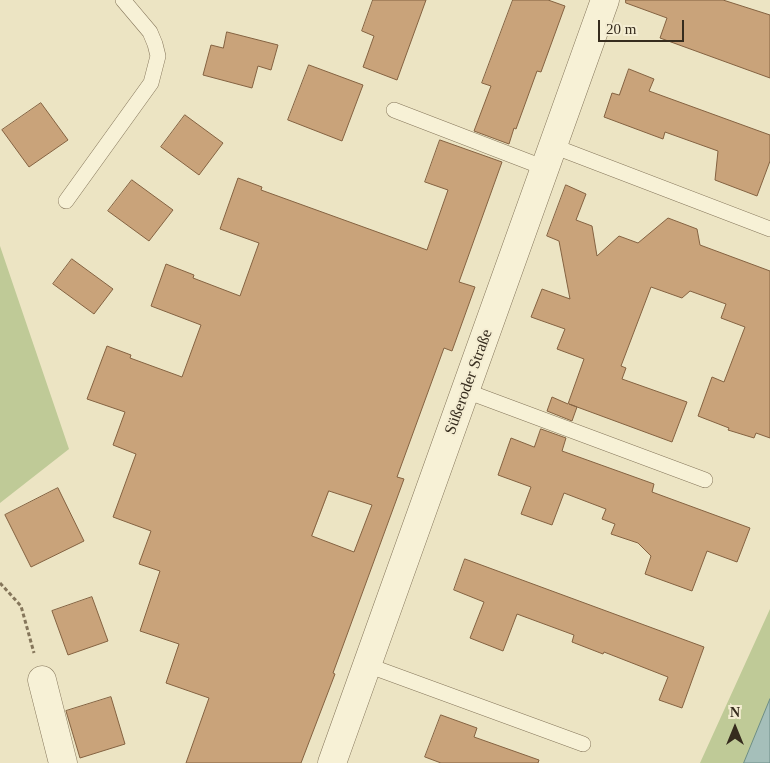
<!DOCTYPE html>
<meta charset="utf-8">
<style>
body{margin:0}
#map{position:relative;width:770px;height:763px;overflow:hidden;background:#ece4c3;font-family:"Times New Roman",serif}
canvas{display:block}
.north{position:absolute;left:710px;top:703px;width:50px;height:50px;-webkit-text-stroke:4px #f4edd2;paint-order:stroke;rotate:0deg;font-size:14px;font-weight:700;line-height:20px;text-align:center;color:#362c1e}
.north::after{content:'';display:block;margin:auto;width:18px;height:22px;background:#362c1e;clip-path:polygon(50% 0,100% 100%,50% 72%,0 100%)}
.scale{position:absolute;left:598px;top:20px;width:86px;height:22px;box-sizing:border-box;border:2px solid #362c1e;border-top:0;padding-left:6px;font-size:15px;line-height:18px;white-space:nowrap;color:#362c1e;-webkit-text-stroke:4px #f4edd2;paint-order:stroke}
</style>
<div id="map">
<canvas width="770" height="763"></canvas>
<div class="north">N</div>
<div class="scale">20 m</div>
</div>
<script>
const context = document.querySelector('canvas').getContext('2d');
context.lineJoin = 'round';
function paint(path, color) { context.fillStyle = color; context.fill(path, 'evenodd'); }
function strokePath(path, color, width, dash) { context.strokeStyle = color; context.lineWidth = width; context.lineCap = dash ? 'butt' : 'round'; context.setLineDash(dash || []); context.stroke(path); }
function label(font, color, halo, rows, align = 'center') {
  context.font = font + ' "Times New Roman",serif'; context.lineWidth = 4; context.setLineDash([]); context.textBaseline = 'middle'; context.strokeStyle = halo; context.fillStyle = color; for (const [text, x, y, turn = 0] of rows) {
    context.save(); context.translate(x, y); context.rotate((+turn || 0) * Math.PI / 180); context.textAlign = isNaN(turn) ? turn : align; if (halo) context.strokeText(text, 0, 0); context.fillText(text, 0, 0); context.restore();
  }
}
paint(new Path2D(`
 M 0,246 L 69,449 L 0,503 Z
 M 770,609 L 770,763 L 700,763 Z`), '#bfca97');
const water = new Path2D(`
 M 770,699 L 770,763 L 744,763 Z`);
paint(water, '#a5bfba');
strokePath(water, '#6c8d88', 1);
const building = new Path2D(`
 M 373,0 L 426,0 L 397,80 L 363,67 L 374,36 L 362,31 Z
 M 513,0 L 548,0 L 565,6 L 541,72 L 537,71 L 516,129 L 514,128 L 509,144 L 474,131 L 491,86 L 482,83 Z
 M 626,0 L 723,0 L 770,15 L 770,78 L 660,38 L 667,18 L 626,3 Z
 M 227,32 L 278,45 L 271,70 L 258,66 L 252,88 L 203,75 L 211,45 L 223,48 Z
 M 309,65 L 363,85 L 342,141 L 288,120 Z
 M 629,69 L 654,79 L 649,91 L 770,135 L 770,161 L 757,196 L 715,180 L 718,151 L 665,132 L 663,139 L 604,117 L 612,93 L 619,95 Z
 M 41,103 L 68,140 L 29,167 L 2,130 Z
 M 185,115 L 223,143 L 199,175 L 161,147 Z
 M 440,140 L 502,162 L 459,282 L 475,287 L 452,351 L 444,348 L 397,477 L 404,479 L 333,673 L 335,674 L 301,763 L 186,763 L 209,698 L 166,683 L 179,644 L 140,631 L 160,571 L 139,564 L 151,531 L 113,517 L 136,454 L 113,445 L 125,412 L 87,399 L 107,346 L 131,355 L 130,358 L 182,377 L 201,325 L 151,306 L 166,264 L 194,275 L 193,278 L 240,296 L 259,243 L 220,229 L 238,178 L 262,187 L 261,190 L 427,250 L 448,190 L 425,182 ZM 329,491 L 372,505 L 354,552 L 312,536 Z
 M 132,180 L 173,210 L 149,241 L 108,211 Z
 M 566,185 L 586,194 L 576,220 L 592,226 L 597,256 L 619,236 L 638,243 L 668,218 L 697,229 L 700,245 L 770,271 L 770,438 L 756,433 L 754,438 L 728,430 L 729,428 L 698,416 L 712,377 L 724,382 L 745,327 L 721,318 L 726,304 L 690,291 L 682,298 L 651,287 L 621,366 L 626,368 L 622,379 L 687,402 L 672,442 L 569,404 L 577,407 L 572,421 L 547,411 L 552,397 L 568,404 L 584,359 L 557,349 L 565,329 L 531,317 L 542,289 L 570,299 L 559,241 L 547,236 Z
 M 72,259 L 113,289 L 94,314 L 53,284 Z
 M 541,429 L 566,438 L 562,451 L 654,484 L 652,492 L 750,528 L 737,562 L 707,551 L 692,591 L 645,574 L 651,556 L 638,543 L 611,534 L 615,524 L 602,519 L 606,509 L 564,493 L 552,525 L 521,514 L 531,487 L 498,475 L 511,438 L 534,447 Z
 M 58,488 L 84,541 L 31,567 L 5,515 Z
 M 465,559 L 704,647 L 682,708 L 659,700 L 668,677 L 604,652 L 603,654 L 572,642 L 574,635 L 517,614 L 503,651 L 470,638 L 484,602 L 454,590 Z
 M 92,597 L 108,641 L 68,655 L 52,611 Z
 M 111,697 L 125,744 L 80,758 L 66,711 Z
 M 441,715 L 477,728 L 474,737 L 539,760 L 538,763 L 441,763 L 425,757 Z`);
paint(building, '#c9a37a');
strokePath(building, '#846241', 1);
const lane = new Path2D(`
 M 394,110 L 545,168
 M 553,146 L 770,229
 M 66,201 L 151,83 L 158,56 L 155,44 L 150,32 L 123,0
 M 466,391 L 705,480
 M 367,665 L 583,744`);
const street = new Path2D(`
 M 42,680 L 63,763
 M 332,763 L 605,0`);
strokePath(lane, '#85765b', 16);
strokePath(street, '#85765b', 29);
strokePath(new Path2D(`
 M 0,583 L 21,606 L 34,653`), '#85765b', 3, [4, 2.5]);
strokePath(lane, '#f7f1d6', 15);
strokePath(street, '#f7f1d6', 28);
label('16px', '#362c1e', '#f4edd2', [
 ["Süßeroder Straße",469,382,-70]
]);
</script>
